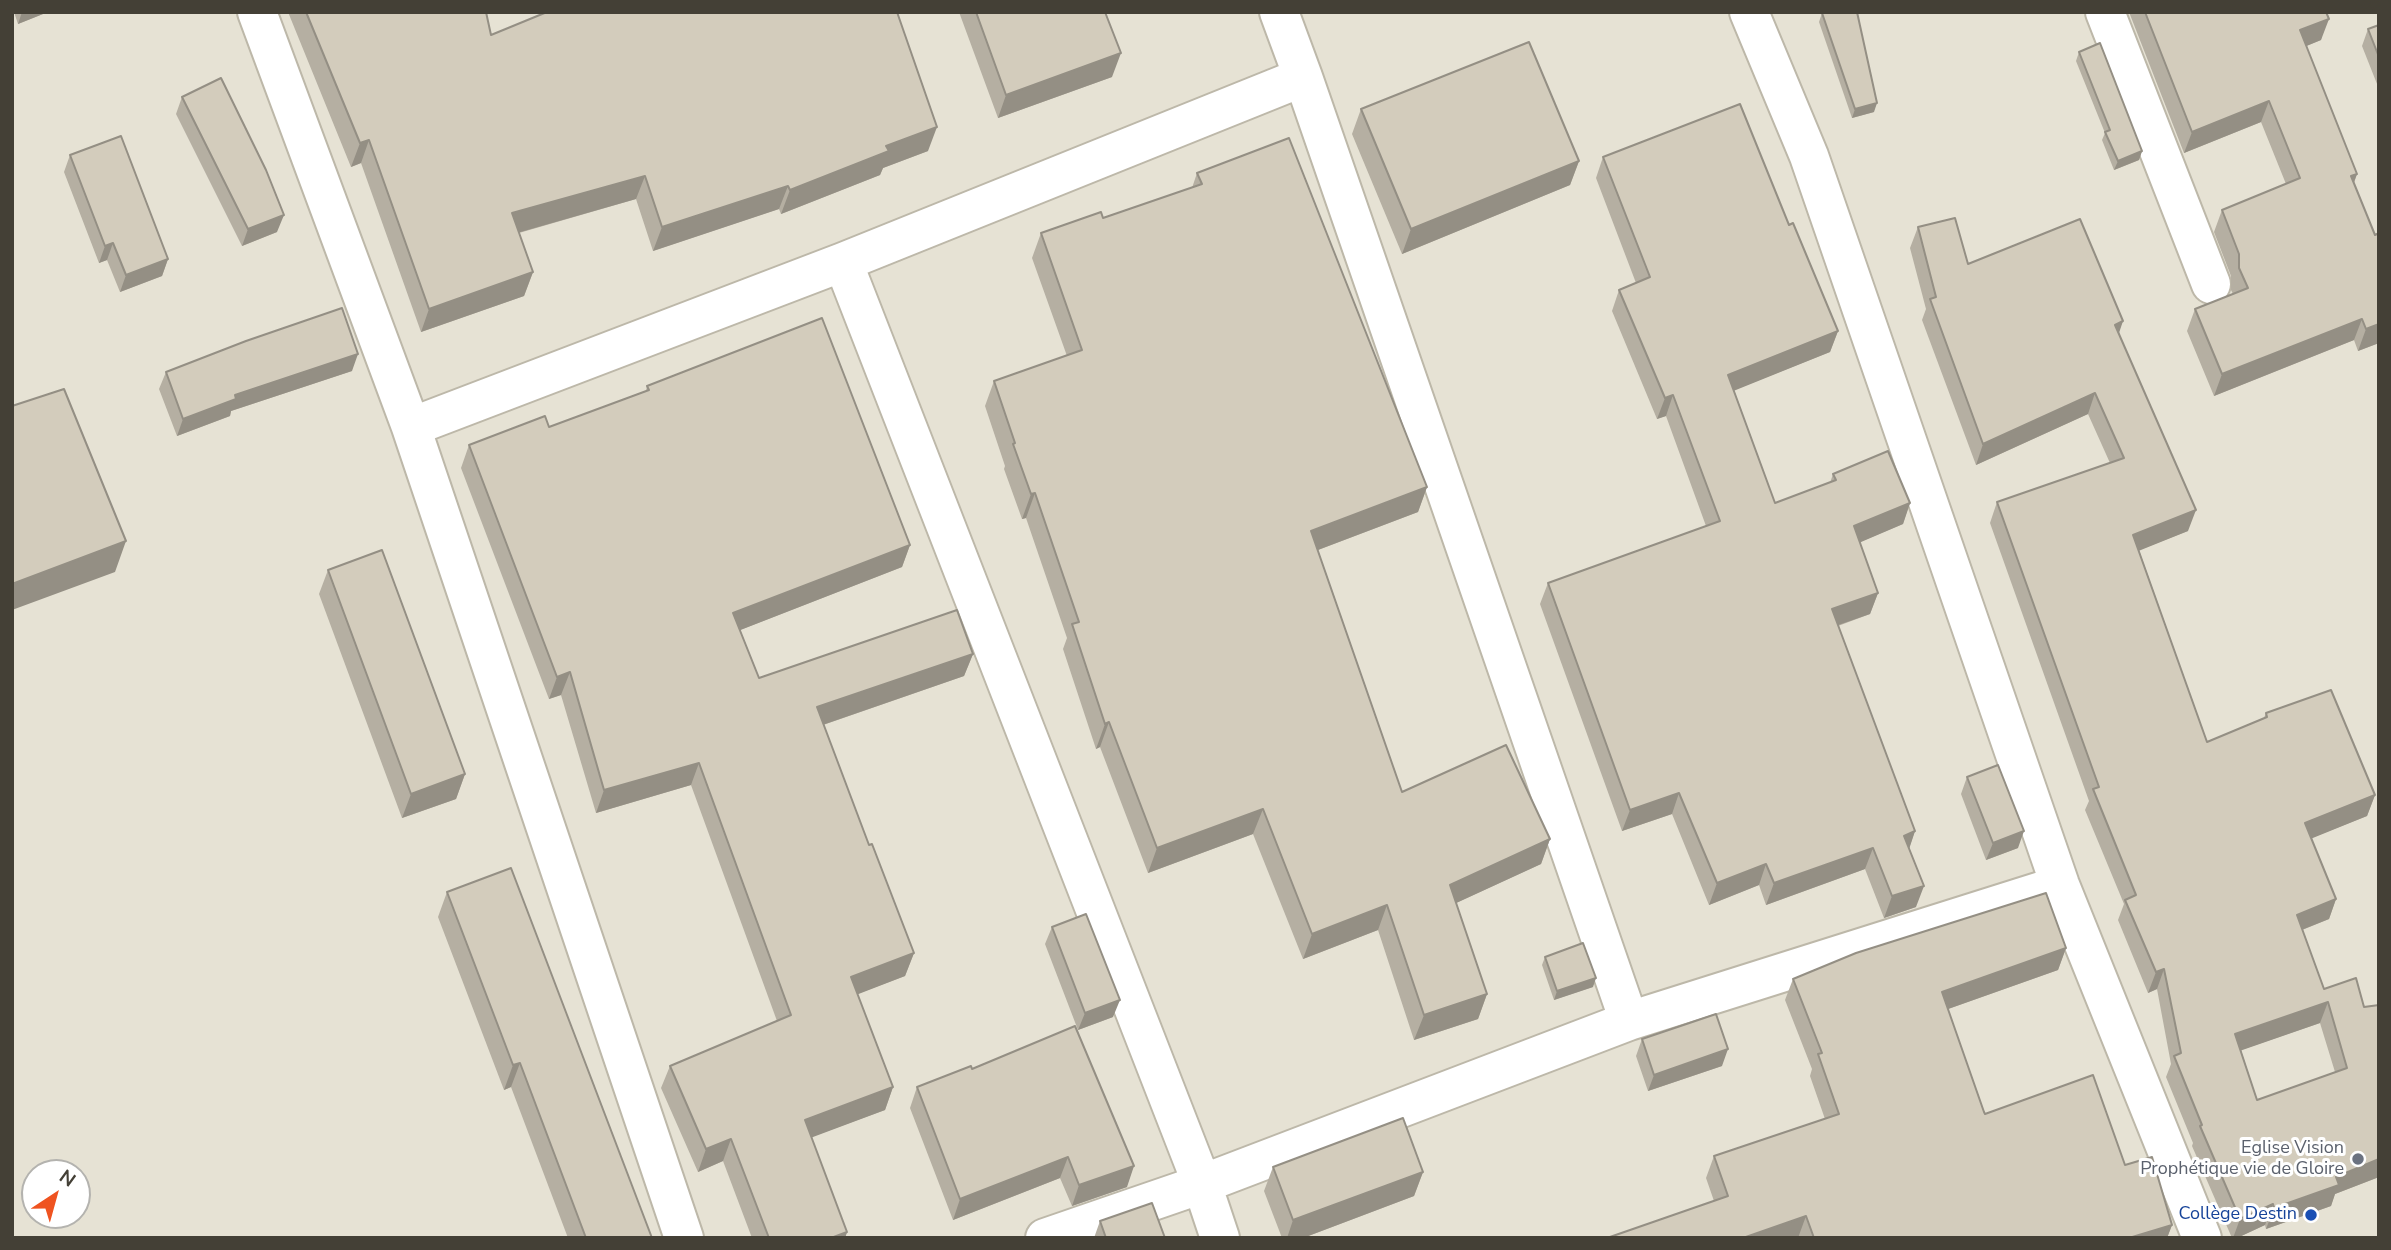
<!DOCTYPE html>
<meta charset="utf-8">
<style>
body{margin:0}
#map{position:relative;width:2391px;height:1250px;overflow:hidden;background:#f2f0e6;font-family:"Nunito Sans",sans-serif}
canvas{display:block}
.frame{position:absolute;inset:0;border:14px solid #444036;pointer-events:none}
.north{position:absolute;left:21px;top:1159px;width:70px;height:70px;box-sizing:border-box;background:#fff;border:2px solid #b4b3af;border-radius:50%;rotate:36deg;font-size:19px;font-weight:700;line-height:28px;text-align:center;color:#444036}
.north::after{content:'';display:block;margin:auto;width:24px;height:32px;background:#ef5320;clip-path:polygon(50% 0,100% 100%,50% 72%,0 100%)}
</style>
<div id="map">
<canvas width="2391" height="1250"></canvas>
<div class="frame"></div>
<div class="north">N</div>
</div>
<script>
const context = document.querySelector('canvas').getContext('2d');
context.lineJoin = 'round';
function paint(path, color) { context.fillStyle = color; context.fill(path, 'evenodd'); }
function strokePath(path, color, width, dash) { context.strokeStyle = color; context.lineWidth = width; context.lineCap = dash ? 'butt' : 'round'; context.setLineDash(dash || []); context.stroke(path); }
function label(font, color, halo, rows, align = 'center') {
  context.font = font + ' "Nunito Sans",sans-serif'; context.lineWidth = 6; context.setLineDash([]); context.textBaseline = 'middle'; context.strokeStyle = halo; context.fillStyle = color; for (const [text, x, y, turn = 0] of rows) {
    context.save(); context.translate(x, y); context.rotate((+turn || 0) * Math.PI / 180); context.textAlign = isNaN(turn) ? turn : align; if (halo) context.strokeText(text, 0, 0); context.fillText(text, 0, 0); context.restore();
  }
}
paint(new Path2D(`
 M 12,12 L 2379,12 L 2379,1238 L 12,1238 ZM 35,1173 L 77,1173 L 77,1215 L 35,1215 Z`), '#e6e2d4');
const minor = new Path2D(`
 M 257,12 L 411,427 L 684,1238
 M 1279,12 L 1303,77 L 1629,1021
 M 1749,12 L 1809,156 L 2060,885 L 2202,1238
 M 2105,12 L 2211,284
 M 843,262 L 1202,1184 L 1220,1238
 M 411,427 L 843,262 L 1303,77
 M 1045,1238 L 1202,1184 L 1629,1021 L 2060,885`);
strokePath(minor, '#bdb8a9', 42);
strokePath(minor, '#fff', 38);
paint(new Path2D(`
 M 14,12 L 48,12 L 18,24 Z
 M 288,12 L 486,12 L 491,35 L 928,151 L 883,168 L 880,175 L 781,214 L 779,209 L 653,251 L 636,199 L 519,233 L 533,272 L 524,296 L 421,332 L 361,163 L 351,167 Z
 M 959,12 L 1105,12 L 1112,77 L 998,118 Z
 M 2129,12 L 2326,12 L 2321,40 L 2306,46 L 2357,174 L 2354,183 L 2379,343 L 2358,351 L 2354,340 L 2214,396 L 2187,331 L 2195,309 L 2233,294 L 2231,290 L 2231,276 L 2214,232 L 2222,210 L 2286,184 L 2261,122 L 2184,153 Z
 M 1822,13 L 1874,112 L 1852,118 L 1819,22 Z
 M 2379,25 L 2379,89 L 2362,46 L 2368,29 Z
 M 2079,52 L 2142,151 L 2139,160 L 2114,170 L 2102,140 L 2105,133 L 2076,61 Z
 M 182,97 L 277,232 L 242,246 L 176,114 Z
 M 1361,109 L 1579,161 L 1570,185 L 1402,254 L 1352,134 Z
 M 70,155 L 168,259 L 162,276 L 120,292 L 107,260 L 99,263 L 64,172 Z
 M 1603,157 L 1789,225 L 1838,331 L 1830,352 L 1734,390 L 1775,503 L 1830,483 L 1833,474 L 1910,503 L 1903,524 L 1860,542 L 1878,593 L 1870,614 L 1838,626 L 1915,831 L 1909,849 L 1916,907 L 1884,918 L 1865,869 L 1766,905 L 1759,885 L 1709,905 L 1672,814 L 1622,831 L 1540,604 L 1548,583 L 1706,526 L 1666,416 L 1657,419 L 1612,311 L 1619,290 L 1636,283 L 1596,178 Z
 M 1197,173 L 1427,487 L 1418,512 L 1318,550 L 1402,792 L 1550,839 L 1541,864 L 1456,903 L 1487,994 L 1478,1019 L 1414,1040 L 1378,930 L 1303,959 L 1253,834 L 1148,873 L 1100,747 L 1096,749 L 1063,649 L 1067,638 L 1026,518 L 1022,519 L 1004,469 L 1005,466 L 985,406 L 994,381 L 1067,356 L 1032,258 L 1041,233 L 1103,218 L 1192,188 Z
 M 1918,227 L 1968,264 L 2119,333 L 2188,531 L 2139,550 L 2207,742 L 2264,718 L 2266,713 L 2375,795 L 2367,816 L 2311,838 L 2336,899 L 2329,919 L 2302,930 L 2324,989 L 2364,1007 L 2379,1005 L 2379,1177 L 2335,1194 L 2331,1206 L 2266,1229 L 2265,1225 L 2237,1238 L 2232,1238 L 2192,1146 L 2193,1143 L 2166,1077 L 2171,1064 L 2157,989 L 2148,993 L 2118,920 L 2124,904 L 2085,810 L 2089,801 L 1990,523 L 1997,502 L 2110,463 L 2088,414 L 1976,465 L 1922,320 L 1926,309 L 1910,248 ZM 2320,1023 L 2335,1072 L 2257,1100 L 2241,1050 Z
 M 352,371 L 231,411 L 230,416 L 177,436 L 159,389 L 166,372 Z
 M 647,386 L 910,545 L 902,567 L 740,630 L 759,678 L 973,654 L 964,676 L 823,725 L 869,845 L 914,953 L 905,976 L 857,994 L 893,1087 L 885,1110 L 811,1137 L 847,1232 L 845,1238 L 752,1238 L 723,1161 L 698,1172 L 661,1088 L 670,1066 L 777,1021 L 691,785 L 596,813 L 561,695 L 549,699 L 461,468 L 469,445 L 549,427 L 646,391 Z
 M 328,570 L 465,774 L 456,799 L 402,818 L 319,594 Z
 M 1967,777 L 2018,848 L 1986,860 L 1961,794 Z
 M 447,892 L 652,1238 L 568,1238 L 511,1087 L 504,1090 L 438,917 Z
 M 1052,927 L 1113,1017 L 1078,1030 L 1045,944 Z
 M 2066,948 L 2058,970 L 1948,1009 L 1985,1114 L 2125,1165 L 2172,1225 L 2167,1238 L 1607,1238 L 1714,1201 L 1706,1178 L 1714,1156 L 1825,1119 L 1810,1076 L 1812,1069 L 1785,1000 L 1793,979 Z
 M 1545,957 L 1593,987 L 1554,1000 L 1542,965 Z
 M 1642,1039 L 1722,1066 L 1648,1091 L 1636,1056 Z
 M 972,1069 L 1127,1187 L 1072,1206 L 1060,1178 L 953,1220 L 910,1108 L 917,1087 Z
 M 1273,1167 L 1423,1172 L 1414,1196 L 1303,1238 L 1282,1238 L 1264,1191 Z
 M 1100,1221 L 1165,1238 L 1094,1238 Z`), '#b5afa2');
paint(new Path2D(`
 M 22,12 L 48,12 L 18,24 Z
 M 2329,19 L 2321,40 L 2292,52 L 2300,30 Z
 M 1121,53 L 1112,77 L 998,118 L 1006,95 Z
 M 2269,101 L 2261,122 L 2184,153 L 2192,132 Z
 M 1877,103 L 1874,112 L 1852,118 L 1855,109 Z
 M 937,127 L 928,151 L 883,168 L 880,175 L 781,214 L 790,190 L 886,146 Z
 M 369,140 L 361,163 L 351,167 L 360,143 Z
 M 2142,151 L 2139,160 L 2114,170 L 2118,161 Z
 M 1579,161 L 1570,185 L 1402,254 L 1411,229 Z
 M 2357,174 L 2349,195 L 2351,176 Z
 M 645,176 L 636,199 L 503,237 L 512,213 Z
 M 788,186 L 779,209 L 653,251 L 662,227 Z
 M 284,215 L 277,232 L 242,246 L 248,229 Z
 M 113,243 L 107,260 L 99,263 L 105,246 Z
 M 168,259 L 162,276 L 120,292 L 126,275 Z
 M 533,272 L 524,296 L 421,332 L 429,309 Z
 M 2362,319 L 2354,340 L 2214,396 L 2222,374 Z
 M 2123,321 L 2116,342 L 2115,325 Z
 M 2379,324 L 2379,343 L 2358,351 L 2366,329 Z
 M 1838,331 L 1830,352 L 1721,396 L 1728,375 Z
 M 358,354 L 352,371 L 231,411 L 230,416 L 177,436 L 183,419 L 235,395 Z
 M 2095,393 L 2088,414 L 1976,465 L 1983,444 Z
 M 1673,395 L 1666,416 L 1657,419 L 1665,398 Z
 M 1427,487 L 1418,512 L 1302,556 L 1311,531 Z
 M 1035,493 L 1026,518 L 1022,519 L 1031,494 Z
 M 1910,503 L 1903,524 L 1847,548 L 1854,526 Z
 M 2196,510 L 2188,531 L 2126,556 L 2133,535 Z
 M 126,541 L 115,572 L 12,610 L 12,584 Z
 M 910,545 L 902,567 L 725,636 L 733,613 Z
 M 1878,593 L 1870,614 L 1824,630 L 1832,609 Z
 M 973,654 L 964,676 L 808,730 L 817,707 Z
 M 570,672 L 561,695 L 549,699 L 557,677 Z
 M 1109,722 L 1100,747 L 1096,749 L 1105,724 Z
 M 699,763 L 691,785 L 596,813 L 604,790 Z
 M 465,774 L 456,799 L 402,818 L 411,794 Z
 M 1679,793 L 1672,814 L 1622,831 L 1630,810 Z
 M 2375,795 L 2367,816 L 2298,844 L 2305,823 Z
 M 1263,809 L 1253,834 L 1148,873 L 1157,848 Z
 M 1915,831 L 1908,852 L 1904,836 Z
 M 2024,831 L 2018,848 L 1986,860 L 1993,843 Z
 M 1550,839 L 1541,864 L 1441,910 L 1450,885 Z
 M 1873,848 L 1865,869 L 1766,905 L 1774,883 Z
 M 1766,864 L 1759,885 L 1709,905 L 1717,883 Z
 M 1924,886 L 1916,907 L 1884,918 L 1892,896 Z
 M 2336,899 L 2329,919 L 2289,935 L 2297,915 Z
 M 1387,905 L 1378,930 L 1303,959 L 1312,934 Z
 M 2066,948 L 2058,970 L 1934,1014 L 1942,992 Z
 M 914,953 L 905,976 L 843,1000 L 851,977 Z
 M 2164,969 L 2157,989 L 2148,993 L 2156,972 Z
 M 1596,978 L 1593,987 L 1554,1000 L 1557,991 Z
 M 1487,994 L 1478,1019 L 1414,1040 L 1424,1015 Z
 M 1120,1000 L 1113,1017 L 1078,1030 L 1085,1013 Z
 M 2328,1002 L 2320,1023 L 2228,1055 L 2235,1034 Z
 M 1728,1049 L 1722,1066 L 1648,1091 L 1654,1075 Z
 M 520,1063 L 511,1087 L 504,1090 L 513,1065 Z
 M 893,1087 L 885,1110 L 797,1143 L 805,1120 Z
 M 731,1139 L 723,1161 L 698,1172 L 706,1149 Z
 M 1068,1157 L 1060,1178 L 953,1220 L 960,1199 Z
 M 2379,1159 L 2379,1177 L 2335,1194 L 2331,1206 L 2266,1229 L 2274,1208 L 2336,1177 Z
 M 1134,1166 L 1127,1187 L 1072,1206 L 1079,1185 Z
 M 1423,1172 L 1414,1196 L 1303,1238 L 1287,1238 L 1293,1220 Z
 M 2273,1204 L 2265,1225 L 2237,1238 L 2233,1238 L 2240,1219 Z
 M 1806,1216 L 1798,1238 L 1743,1238 Z
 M 2172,1225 L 2167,1238 L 2129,1238 Z
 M 847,1232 L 845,1238 L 831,1238 Z`), '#948f84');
const building = new Path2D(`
 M 306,12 L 486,12 L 491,35 L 547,12 L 897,12 L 937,127 L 886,146 L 889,151 L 790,190 L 788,186 L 662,227 L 645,176 L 512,213 L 533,272 L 429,309 L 369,140 L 360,143 Z
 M 976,12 L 1105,12 L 1121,53 L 1006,95 Z
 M 1826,12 L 1857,12 L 1877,103 L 1855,109 L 1822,13 Z
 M 2145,12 L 2326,12 L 2329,19 L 2300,30 L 2357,174 L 2351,176 L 2375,235 L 2379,233 L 2379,324 L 2366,329 L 2362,319 L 2222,374 L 2195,309 L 2248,288 L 2239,268 L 2239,254 L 2222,210 L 2300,178 L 2269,101 L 2192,132 Z
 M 2379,25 L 2379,57 L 2368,29 Z
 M 1529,42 L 1579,161 L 1411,229 L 1361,109 Z
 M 2100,43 L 2142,151 L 2118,161 L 2105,132 L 2110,130 L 2079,52 Z
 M 221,78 L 266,170 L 284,215 L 248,229 L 182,97 Z
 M 1740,104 L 1789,225 L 1793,223 L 1838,331 L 1728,375 L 1775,503 L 1836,480 L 1833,474 L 1888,451 L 1910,503 L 1854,526 L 1878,593 L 1832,609 L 1915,831 L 1904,836 L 1924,886 L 1892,896 L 1873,848 L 1774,883 L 1766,864 L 1717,883 L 1679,793 L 1630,810 L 1548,583 L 1720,521 L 1673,395 L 1665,398 L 1619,290 L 1650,277 L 1603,157 Z
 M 121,136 L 168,259 L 126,275 L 113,243 L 105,246 L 70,155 Z
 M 1289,138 L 1427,487 L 1311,531 L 1402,792 L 1506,745 L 1550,839 L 1450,885 L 1487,994 L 1424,1015 L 1387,905 L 1312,934 L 1263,809 L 1157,848 L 1109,722 L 1105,724 L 1072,624 L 1079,622 L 1035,493 L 1031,494 L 1013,444 L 1015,443 L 994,381 L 1082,350 L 1041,233 L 1101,212 L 1103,218 L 1202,184 L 1197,173 Z
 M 1955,218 L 1968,264 L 2080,219 L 2123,321 L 2115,325 L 2196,510 L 2133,535 L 2207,742 L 2267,717 L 2266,713 L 2331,690 L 2375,795 L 2305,823 L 2336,899 L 2297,915 L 2324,989 L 2356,978 L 2364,1007 L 2379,1005 L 2379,1159 L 2336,1177 L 2339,1185 L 2274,1208 L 2273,1204 L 2240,1219 L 2200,1126 L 2202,1125 L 2174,1056 L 2181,1053 L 2164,969 L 2156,972 L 2125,900 L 2136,895 L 2093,789 L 2099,787 L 1997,502 L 2124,458 L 2095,393 L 1983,444 L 1930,299 L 1936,297 L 1918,227 ZM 2328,1002 L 2347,1068 L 2257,1100 L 2235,1034 Z
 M 342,308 L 358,354 L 235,395 L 236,399 L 183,419 L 166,372 L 246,341 Z
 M 822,318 L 910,545 L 733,613 L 759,678 L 957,610 L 973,654 L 817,707 L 869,845 L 872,844 L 914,953 L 851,977 L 893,1087 L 805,1120 L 847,1232 L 831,1238 L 769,1238 L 731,1139 L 706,1149 L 670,1066 L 791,1015 L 699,763 L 604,790 L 570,672 L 557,677 L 469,445 L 545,416 L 549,427 L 649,390 L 647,386 Z
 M 64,389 L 126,541 L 12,584 L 12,406 Z
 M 382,550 L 465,774 L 411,794 L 328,570 Z
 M 1998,765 L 2024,831 L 1993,843 L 1967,777 Z
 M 511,868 L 652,1238 L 586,1238 L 520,1063 L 513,1065 L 447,892 Z
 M 2046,893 L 2066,948 L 1942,992 L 1984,1112 L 1985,1114 L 2093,1075 L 2125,1165 L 2152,1157 L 2172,1225 L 2129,1238 L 1814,1238 L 1806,1216 L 1743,1238 L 1607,1238 L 1728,1196 L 1714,1156 L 1839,1114 L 1818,1054 L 1822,1053 L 1793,979 L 1856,953 Z
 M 1086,914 L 1120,1000 L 1085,1013 L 1052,927 Z
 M 1583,943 L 1596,978 L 1557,991 L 1545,957 Z
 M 1716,1014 L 1728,1049 L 1654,1075 L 1642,1039 Z
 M 1075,1026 L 1134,1166 L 1079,1185 L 1068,1157 L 960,1199 L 917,1087 L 971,1066 L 972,1069 Z
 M 1403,1118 L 1423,1172 L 1293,1220 L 1273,1167 Z
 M 1152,1203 L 1165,1238 L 1106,1238 L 1100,1221 Z`);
paint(building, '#d3ccbc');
strokePath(building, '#948f84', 2);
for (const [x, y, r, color] of [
 [2358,1159,7,"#6b7280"],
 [2311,1215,7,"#1a4fb4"]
]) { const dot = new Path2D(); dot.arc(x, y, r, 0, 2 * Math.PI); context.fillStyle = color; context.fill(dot); strokePath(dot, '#fff', 2.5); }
label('18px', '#5b616d', '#fff', [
 ["Eglise Vision",2344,1149],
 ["Prophétique vie de Gloire",2344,1170]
], 'right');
label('18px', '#164399', '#fff', [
 ["Collège Destin",2297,1215]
], 'right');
</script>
